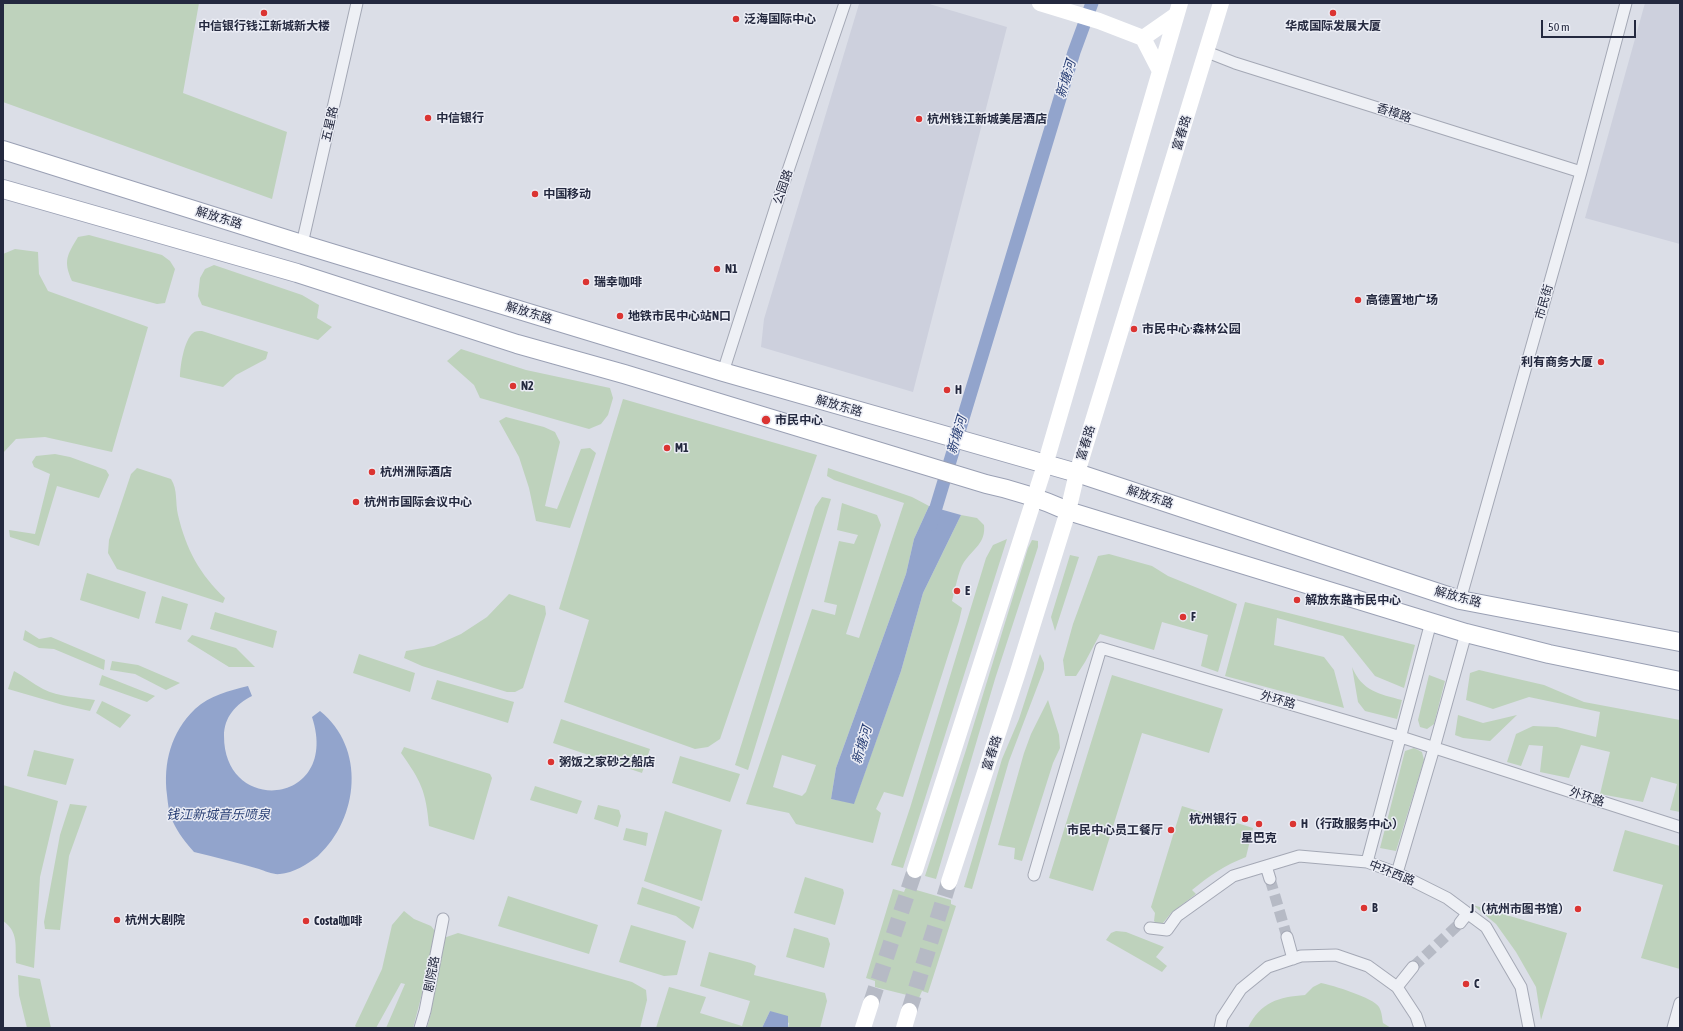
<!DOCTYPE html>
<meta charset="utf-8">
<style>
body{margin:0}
#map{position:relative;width:1683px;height:1031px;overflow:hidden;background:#dbdee7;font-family:"Asap Condensed",sans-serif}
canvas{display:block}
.frame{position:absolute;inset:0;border:4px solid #24293f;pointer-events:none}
.scale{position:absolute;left:1541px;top:20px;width:95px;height:18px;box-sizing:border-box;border:2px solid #24293f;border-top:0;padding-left:5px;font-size:12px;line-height:14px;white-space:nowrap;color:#24293f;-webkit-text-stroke:3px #ebedf5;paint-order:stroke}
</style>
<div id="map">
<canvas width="1683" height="1031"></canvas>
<div class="frame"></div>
<div class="scale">50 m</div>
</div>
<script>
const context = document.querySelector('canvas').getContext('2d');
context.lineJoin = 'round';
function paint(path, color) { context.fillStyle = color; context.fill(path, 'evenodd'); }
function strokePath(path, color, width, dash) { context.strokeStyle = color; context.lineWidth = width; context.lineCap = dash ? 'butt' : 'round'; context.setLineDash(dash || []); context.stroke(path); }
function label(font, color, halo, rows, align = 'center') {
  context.font = font + ' "Asap Condensed","Noto Sans SC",sans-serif'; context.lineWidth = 3; context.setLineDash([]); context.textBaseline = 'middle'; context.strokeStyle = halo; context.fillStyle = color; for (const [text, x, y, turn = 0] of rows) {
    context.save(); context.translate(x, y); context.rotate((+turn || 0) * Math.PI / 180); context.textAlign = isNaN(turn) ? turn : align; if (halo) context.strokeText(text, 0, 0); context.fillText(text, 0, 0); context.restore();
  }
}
paint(new Path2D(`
 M 861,3 L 926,3 L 1007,27 L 913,392 L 761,347 L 764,319 L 859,4 Z
 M 1645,3 L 1680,3 L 1680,244 L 1585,218 Z`), '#cdd0dd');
paint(new Path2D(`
 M 3,3 L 199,3 L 183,93 L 287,132 L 272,199 L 3,102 Z
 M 89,235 L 162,255 L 170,261 L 175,269 L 165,303 L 157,304 L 72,281 C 63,261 67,255 78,237 Z
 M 15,249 L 38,252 L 39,274 L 48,291 L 148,327 L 112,452 L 45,437 L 16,439 L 3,453 L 3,254 Z
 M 214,265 L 302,295 L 319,305 L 317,318 L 332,327 L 318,340 L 202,305 L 198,296 L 200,278 L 205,269 Z
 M 202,331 L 268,352 L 266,359 L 236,375 L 223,387 L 180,377 C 180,367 184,340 193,333 C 195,331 198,331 202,331 Z
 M 461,349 L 526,370 L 610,388 L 613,398 L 608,415 L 601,424 L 589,429 L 480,398 L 474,385 L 447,361 Z
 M 623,399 L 817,455 L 720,739 L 708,747 L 695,749 L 564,702 L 589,620 L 559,609 Z
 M 506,417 L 544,427 L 555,432 L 560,442 L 545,506 L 557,509 L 581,449 L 590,448 L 596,453 L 570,528 L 536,521 L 529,488 L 519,457 L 499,421 Z
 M 55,454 L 70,457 L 106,470 L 109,475 L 99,498 L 57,486 L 39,546 L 10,537 L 9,530 L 35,534 L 50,474 L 34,467 L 32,462 L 36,456 Z
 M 137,468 L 171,479 C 178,490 175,503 178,515 C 186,549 200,575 225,598 L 223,603 L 117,569 L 108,553 L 109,540 L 131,474 Z
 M 828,468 L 912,497 L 929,506 L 914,539 L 906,574 L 836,768 L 831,799 L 854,803 L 901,671 L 923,593 L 961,515 L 977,518 L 984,525 C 986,543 973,549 964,562 C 958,571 955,591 952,601 L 962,608 L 959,621 L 903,797 L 884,792 L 876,809 L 881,813 L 873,843 L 796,824 L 789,813 L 746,804 L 812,609 L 835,615 L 837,605 L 824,602 L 839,541 L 854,544 L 858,535 L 837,530 L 842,503 L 877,515 L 881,525 L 846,634 L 859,638 L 904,503 L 834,480 L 827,476 ZM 782,755 L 816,765 L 806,792 L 802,796 L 773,787 Z
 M 822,497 L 831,499 L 748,770 L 735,765 L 815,507 Z
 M 1007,539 L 903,868 L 891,865 L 910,808 L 986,558 L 993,545 Z
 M 1032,540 L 1038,541 L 1038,547 L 995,679 L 936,879 L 925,876 L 966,750 L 1028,548 Z
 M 1109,554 L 1152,566 L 1168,576 L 1237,604 L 1218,672 L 1201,666 L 1208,635 L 1162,622 L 1154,650 L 1100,634 L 1085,662 L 1076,676 L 1065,676 L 1063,660 L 1073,624 L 1098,556 Z
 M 1070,555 L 1079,557 L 1055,631 L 1051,617 Z
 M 87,573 L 146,592 L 139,619 L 80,600 Z
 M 509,594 L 545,606 L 546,614 L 523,688 L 515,692 L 507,692 L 422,666 L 404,658 L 406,651 L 434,646 L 461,634 L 487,617 Z
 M 162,596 L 188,604 L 181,630 L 155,623 Z
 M 1245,602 L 1415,645 L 1404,688 L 1375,676 L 1343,636 L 1277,618 L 1274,645 L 1324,657 L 1334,670 L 1344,708 L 1225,676 Z
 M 215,612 L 277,631 L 273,648 L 210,629 Z
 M 25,630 L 39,639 L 51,637 L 105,660 L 104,670 L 54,649 L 39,648 L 23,640 Z
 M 192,635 L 236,648 L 255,667 L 229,667 L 187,641 Z
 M 359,654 L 415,673 L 410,692 L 353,673 Z
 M 1040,654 L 1044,663 L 1044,669 L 1009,761 L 972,889 L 964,887 L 1002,759 L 1019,719 Z
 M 112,661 L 138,665 L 180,683 L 166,690 L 135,674 L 110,670 Z
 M 1352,667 C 1362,691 1379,694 1402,700 L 1397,719 L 1365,711 L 1358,702 Z
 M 1479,670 L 1544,685 L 1584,702 L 1680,720 L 1680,812 L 1670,810 L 1677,784 L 1651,777 L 1643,802 L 1600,794 L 1610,752 L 1581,745 L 1569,778 L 1540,772 L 1543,746 L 1529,745 L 1521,766 L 1507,762 L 1516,734 L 1533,726 L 1557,727 L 1596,737 L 1600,712 L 1529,697 L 1493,709 L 1466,700 L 1470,673 Z
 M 14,671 C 24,676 33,684 43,689 C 59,697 78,697 95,700 L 90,711 L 63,705 L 8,689 Z
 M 102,675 L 155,696 L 147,702 L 99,685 Z
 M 1112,675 L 1223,709 L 1209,753 L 1142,733 L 1093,891 L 1049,878 Z
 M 1429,675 L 1445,681 L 1434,724 L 1427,729 L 1420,727 L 1418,720 Z
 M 437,680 L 514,702 L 508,723 L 431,699 Z
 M 1048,700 L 1059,735 L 1060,748 L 1053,763 L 1022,861 L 1014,859 L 1015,848 L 998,845 L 1024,753 L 1031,734 Z
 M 102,701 L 131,715 L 120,728 L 96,713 Z
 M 1458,715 L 1483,723 L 1517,715 L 1490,741 L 1463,738 L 1455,735 Z
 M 561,719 L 650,749 L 642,773 L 553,743 Z
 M 404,747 L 490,774 L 492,778 L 474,840 L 429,826 C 426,791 421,781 401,753 Z
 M 1414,748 L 1422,752 L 1424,760 L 1396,851 L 1380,848 L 1405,751 Z
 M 34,750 L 74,759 L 66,785 L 27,776 Z
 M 680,756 L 740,774 L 730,802 L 672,783 Z
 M 3,785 L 58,801 L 40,877 L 34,968 L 16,963 C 15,946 19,932 3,921 Z
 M 535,786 L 582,801 L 577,814 L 530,800 Z
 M 70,804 L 87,806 L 69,856 L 60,930 L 45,929 L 44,922 L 60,835 Z
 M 598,805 L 619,810 L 621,816 L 618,827 L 594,819 Z
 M 1182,806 L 1253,828 L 1246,857 C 1225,865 1209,876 1192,890 L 1196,894 L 1171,913 L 1163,923 L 1156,923 L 1154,921 L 1155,913 L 1151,907 Z
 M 665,811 L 722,830 L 702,901 L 644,881 Z
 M 626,828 L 648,833 L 646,846 L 623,840 Z
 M 1625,830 L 1680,846 L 1680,969 L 1641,958 L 1663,885 L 1613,871 Z
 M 805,877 L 843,889 L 844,893 L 835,925 L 794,913 Z
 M 642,887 L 700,907 L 693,929 L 676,916 L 637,904 Z
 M 906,887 L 951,900 L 951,904 L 956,906 L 928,993 L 922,991 L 919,998 L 875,987 L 875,981 L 866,978 L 893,889 L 904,892 Z
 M 508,896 L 598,925 L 589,954 L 498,926 Z
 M 1473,905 L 1567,933 L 1541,1020 L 1536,987 L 1516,952 L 1496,924 Z
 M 404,911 L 414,919 L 431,926 L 435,931 L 422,994 L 413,1028 L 386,1028 L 405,984 L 401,983 L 376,1028 L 357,1028 L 355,1026 L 382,969 L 392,925 Z
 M 631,925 L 686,941 L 677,975 L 664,976 L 619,962 Z
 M 794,928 L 828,938 L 830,944 L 824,968 L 786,957 Z
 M 1116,931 L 1126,932 L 1164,947 L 1156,957 L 1167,966 L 1162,972 L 1106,940 L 1111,933 Z
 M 458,933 L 632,982 L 646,990 L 647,1000 L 640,1028 L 427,1028 L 431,1013 L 438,940 Z
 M 709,952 L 751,963 L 756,966 L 754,975 L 825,993 L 827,1001 L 820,1028 L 788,1028 L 789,1023 L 770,1011 L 762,1028 L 656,1028 L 669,987 L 706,997 L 700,1013 L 742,1026 L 750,1001 L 700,986 Z
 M 18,975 L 40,979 L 51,1028 L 27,1028 L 19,995 Z
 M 1321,983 C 1332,985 1374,998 1379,1007 C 1382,1012 1382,1018 1383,1023 L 1391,1028 L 1248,1028 C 1260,1002 1279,997 1305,995 L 1313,987 Z`), '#bed2bc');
paint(new Path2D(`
 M 929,506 L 961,515 L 923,593 L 901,671 L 854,804 L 831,799 L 836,768 L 906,574 L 914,539 Z
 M 248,686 L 252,696 C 236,704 224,717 224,736 C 224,817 341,805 312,717 L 320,711 C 366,748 359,818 318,856 C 308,864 293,873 280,874 C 274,875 265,871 259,869 C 238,863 216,857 194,852 C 186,843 178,833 173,822 C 169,814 168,804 167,795 C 163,763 171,732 195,709 C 210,695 229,691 248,686 Z
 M 770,1011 L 788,1016 L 788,1028 L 762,1028 Z`), '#92a4cc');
strokePath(new Path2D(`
 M 931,524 L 1074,52 L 1092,3`), '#92a4cc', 13);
strokePath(new Path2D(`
 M 1270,879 L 1287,937
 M 1413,967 L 1460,923`), '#b6bac5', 11, [11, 5.5]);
strokePath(new Path2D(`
 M 871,1003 L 915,870
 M 909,1011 L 949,882`), '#b6bac5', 16, [16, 8]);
const street = new Path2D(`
 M 1207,52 L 1235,63 L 1581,172
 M 302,244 L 357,3
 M 723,372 L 778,200 L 845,3
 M 1460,600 L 1581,172 L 1626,3
 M 1367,862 L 1431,622
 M 1266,866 L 1270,879
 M 1397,873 L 1434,748 L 1466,633
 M 1034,875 L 1101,648 L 1401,737 L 1680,827
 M 1460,923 L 1467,914
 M 1150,928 L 1167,930 L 1177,916 L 1233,876 L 1299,856 L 1367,862 L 1397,873 L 1447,898 L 1486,927 L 1521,987 L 1529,1028
 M 1287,937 L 1293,959
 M 1397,987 L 1413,967
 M 420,1028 L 425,1011 L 443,919
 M 1220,1028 L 1222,1018 L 1241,989 L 1268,967 L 1301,956 L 1336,955 L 1368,966 L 1397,987 L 1416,1016 L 1420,1028
 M 1673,1028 L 1680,1003`);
const primary = new Path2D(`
 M 3,150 L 302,244 L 723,372 L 1077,473 L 1460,600 L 1680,642
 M 3,189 L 297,273 L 517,344 L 624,374 L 986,484 C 1015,490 1041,499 1068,511 L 1466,633 L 1549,654 L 1680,681`);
strokePath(street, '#a4a8b5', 13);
strokePath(primary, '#9aa0b4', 20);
strokePath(street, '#eef0f5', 11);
strokePath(new Path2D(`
 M 1040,3 L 1099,21 L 1143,38 L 1160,71
 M 1143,38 L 1176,15
 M 915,870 L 1045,465 L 1180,3
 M 949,882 L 1017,675 L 1068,511 L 1077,473 L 1221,3
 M 863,1028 L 871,1003
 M 904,1028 L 909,1011`), '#fff', 16);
strokePath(primary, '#fff', 18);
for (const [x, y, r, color] of [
 [264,13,4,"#db3432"],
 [1333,13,4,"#db3432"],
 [736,19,4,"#db3432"],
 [428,118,4,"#db3432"],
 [919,119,4,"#db3432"],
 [535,194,4,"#db3432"],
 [717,269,4,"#db3432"],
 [586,282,4,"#db3432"],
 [1358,300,4,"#db3432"],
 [620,316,4,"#db3432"],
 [1134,329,4,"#db3432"],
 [1601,362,4,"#db3432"],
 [513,386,4,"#db3432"],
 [947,390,4,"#db3432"],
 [766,420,5,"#db3432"],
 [667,448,4,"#db3432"],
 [372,472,4,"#db3432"],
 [356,502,4,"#db3432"],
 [957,591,4,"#db3432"],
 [1297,600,4,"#db3432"],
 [1183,617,4,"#db3432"],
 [551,762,4,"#db3432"],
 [1245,819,4,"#db3432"],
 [1259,824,4,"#db3432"],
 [1293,824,4,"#db3432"],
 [1171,830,4,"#db3432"],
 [1364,908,4,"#db3432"],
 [1578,909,4,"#db3432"],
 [117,920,4,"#db3432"],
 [306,921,4,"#db3432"],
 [1466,984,4,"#db3432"]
]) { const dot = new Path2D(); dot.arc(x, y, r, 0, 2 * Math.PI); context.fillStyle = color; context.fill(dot); strokePath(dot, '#ebedf5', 1.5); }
label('bold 12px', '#24293f', '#ebedf5', [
 ["泛海国际中心",744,19],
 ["中信银行钱江新城新大楼",264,26,"center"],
 ["华成国际发展大厦",1333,26,"center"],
 ["中信银行",436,118],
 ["杭州钱江新城美居酒店",927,119],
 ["中国移动",543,194],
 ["N1",725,269],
 ["瑞幸咖啡",594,282],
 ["高德置地广场",1366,300],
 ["地铁市民中心站N口",628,316],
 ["市民中心·森林公园",1142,329],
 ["利有商务大厦",1593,362,"right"],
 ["N2",521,386],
 ["H",955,390],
 ["市民中心",775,420],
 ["M1",675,448],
 ["杭州洲际酒店",380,472],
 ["杭州市国际会议中心",364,502],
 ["E",965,591],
 ["解放东路市民中心",1305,600],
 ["F",1191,617],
 ["粥饭之家砂之船店",559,762],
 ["杭州银行",1237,819,"right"],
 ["H（行政服务中心）",1301,824],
 ["市民中心员工餐厅",1163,830,"right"],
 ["星巴克",1259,838,"center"],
 ["B",1372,908],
 ["J（杭州市图书馆）",1570,909,"right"],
 ["杭州大剧院",125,920],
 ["Costa咖啡",314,921],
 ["C",1474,984]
], 'left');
label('12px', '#24293f', '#ebedf5', [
 ["香樟路",1394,113,18],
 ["五星路",330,124,-77],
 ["富春路",1182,133,-73],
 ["公园路",783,187,-71],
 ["解放东路",219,218,17],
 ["市民街",1544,302,-74],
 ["解放东路",529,313,17],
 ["解放东路",839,406,16],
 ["富春路",1086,443,-73],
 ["解放东路",1150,497,18],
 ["解放东路",1458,597,15],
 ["外环路",1278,700,16],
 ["富春路",992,753,-72],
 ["外环路",1587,797,18],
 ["中环西路",1392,873,22],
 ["剧院路",432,974,-79]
]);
label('italic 13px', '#2a4076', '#ebedf5', [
 ["新塘河",1066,79,-73],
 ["新塘河",957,435,-73],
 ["新塘河",862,745,-73],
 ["钱江新城音乐喷泉",218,815]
]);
</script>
